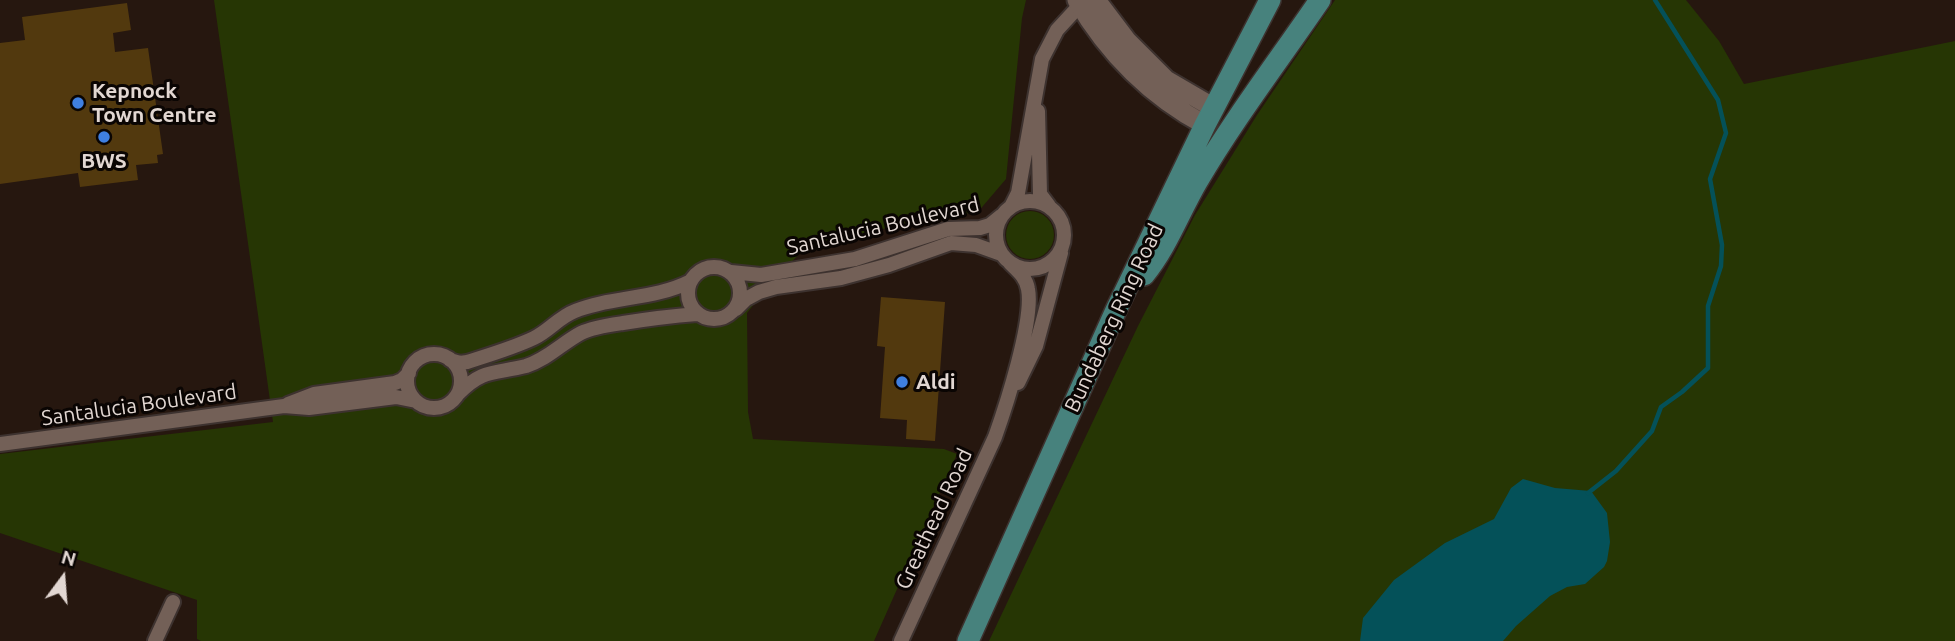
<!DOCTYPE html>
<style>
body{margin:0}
#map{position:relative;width:1955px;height:641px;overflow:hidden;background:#26170f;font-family:Ubuntu,sans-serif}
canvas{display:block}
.north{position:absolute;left:28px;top:543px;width:70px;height:70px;-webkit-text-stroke:5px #0a0503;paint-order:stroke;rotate:16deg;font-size:19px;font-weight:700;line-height:28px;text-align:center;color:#e2d7d2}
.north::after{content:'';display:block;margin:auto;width:24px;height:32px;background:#e2d7d2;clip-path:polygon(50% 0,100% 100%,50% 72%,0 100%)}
</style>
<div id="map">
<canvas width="1955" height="641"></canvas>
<div class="north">N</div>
</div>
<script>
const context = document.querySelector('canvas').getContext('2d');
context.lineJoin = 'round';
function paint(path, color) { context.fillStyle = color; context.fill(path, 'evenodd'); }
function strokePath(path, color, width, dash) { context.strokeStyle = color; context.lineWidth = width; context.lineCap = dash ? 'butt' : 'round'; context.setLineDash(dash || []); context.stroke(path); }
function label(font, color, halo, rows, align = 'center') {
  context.font = font + ' Ubuntu,sans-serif'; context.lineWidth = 6; context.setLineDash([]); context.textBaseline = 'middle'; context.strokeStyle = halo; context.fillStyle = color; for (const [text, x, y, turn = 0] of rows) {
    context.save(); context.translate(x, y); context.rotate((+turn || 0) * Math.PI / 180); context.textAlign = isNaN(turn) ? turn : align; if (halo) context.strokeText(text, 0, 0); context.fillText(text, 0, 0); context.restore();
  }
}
paint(new Path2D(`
 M 214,0 L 1026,0 L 1022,18 L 1006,179 L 977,213 L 952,214 L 808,245 L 770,284 L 747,313 L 748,412 L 753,439 L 944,449 L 957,454 L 874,641 L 201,641 L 197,639 L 197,600 L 0,533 L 0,454 L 273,422 Z
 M 1335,0 L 1686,0 L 1719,41 L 1744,84 L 1955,41 L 1955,641 L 989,641 L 1138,326 L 1195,215 L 1257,115 Z
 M1006 235a24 24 0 1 1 48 0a24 24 0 1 1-48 0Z`), '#263604');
paint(new Path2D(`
 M 1523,479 L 1555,488 L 1591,491 L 1607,513 L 1610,542 L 1607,561 L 1604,567 L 1585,584 L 1567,587 L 1550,596 L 1516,626 L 1503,641 L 1360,641 L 1363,618 L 1394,580 L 1445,543 L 1494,519 L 1511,488 Z`), '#045159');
strokePath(new Path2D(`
 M 1588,493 L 1616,471 L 1652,431 L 1661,407 L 1682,392 L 1708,368 L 1708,306 L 1721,266 L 1722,245 L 1710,179 L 1726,133 L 1718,100 L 1655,0`), '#045159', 4.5);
paint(new Path2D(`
 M 127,3 L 131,30 L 113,33 L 115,52 L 148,48 L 163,154 L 157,155 L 158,163 L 136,165 L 138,180 L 80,187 L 78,173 L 0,184 L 0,43 L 25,40 L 22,17 Z
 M 881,297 L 945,302 L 935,441 L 906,439 L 907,420 L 880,418 L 885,347 L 877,346 Z`), '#52390e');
const minor = new Path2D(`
 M 1038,111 L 1040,194 L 1049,206
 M996 235a34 34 0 1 1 68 0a34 34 0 1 1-68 0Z
 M 1012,205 L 1018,193 L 1042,59 L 1057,30 L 1080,5
 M688 293a26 26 0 1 1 52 0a26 26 0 1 1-52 0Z
 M 731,272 L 761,275 L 855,259 L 948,229 L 980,228 L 990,225 L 1001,216
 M 736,309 L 746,299 L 759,292 L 776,287 L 841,278 L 889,265 L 951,243 L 976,245 L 1001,254
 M407 381a27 27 0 1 1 54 0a27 27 0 1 1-54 0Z
 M 450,360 L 460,363 L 467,362 C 489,355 513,348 534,338 C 549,331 559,317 575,311 C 612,296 654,300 691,281
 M 1018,383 L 1036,346 L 1061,253
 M 458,394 C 483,368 495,374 526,366 C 548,359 562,343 581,333 C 593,327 609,325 623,323 C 648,319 672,316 697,314
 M 288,404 L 314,394 L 395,383 L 402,380 L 409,373
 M 0,444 L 284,406 L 309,408 L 396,397 L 416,401
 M 155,641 L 173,602
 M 901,641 L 995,437 C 1006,406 1034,320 1028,289 C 1026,277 1018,271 1010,263`);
const secondary = new Path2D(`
 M 1077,0 C 1108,53 1151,96 1205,125
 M 1096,0 L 1127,41 L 1166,80 L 1214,108`);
const primary = new Path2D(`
 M 1144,275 C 1167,247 1179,213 1197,182 C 1234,119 1279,60 1320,0
 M 968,641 L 1116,310 L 1205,125 L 1270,0`);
strokePath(minor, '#3d322f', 18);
strokePath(secondary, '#3d322f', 23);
strokePath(primary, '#3d322f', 24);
strokePath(minor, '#736057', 14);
strokePath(secondary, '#736057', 19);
strokePath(primary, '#47827d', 21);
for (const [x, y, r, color] of [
 [78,103,7,"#3f7fe0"],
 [104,137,7,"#3f7fe0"],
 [902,382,7,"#3f7fe0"]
]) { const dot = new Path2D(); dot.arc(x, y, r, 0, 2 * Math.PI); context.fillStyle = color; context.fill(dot); strokePath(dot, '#0a0503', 2.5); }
label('bold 21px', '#e2d7d2', '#0a0503', [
 ["Kepnock",92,91],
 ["Town Centre",92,115],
 ["BWS",104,161,"center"],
 ["Aldi",916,382]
], 'left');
label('21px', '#e2d7d2', '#0a0503', [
 ["Santalucia Boulevard",883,226,-13],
 ["Bundaberg Ring Road",1114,318,-65],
 ["Santalucia Boulevard",139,405,-8],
 ["Greathead Road",934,519,-65]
]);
</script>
